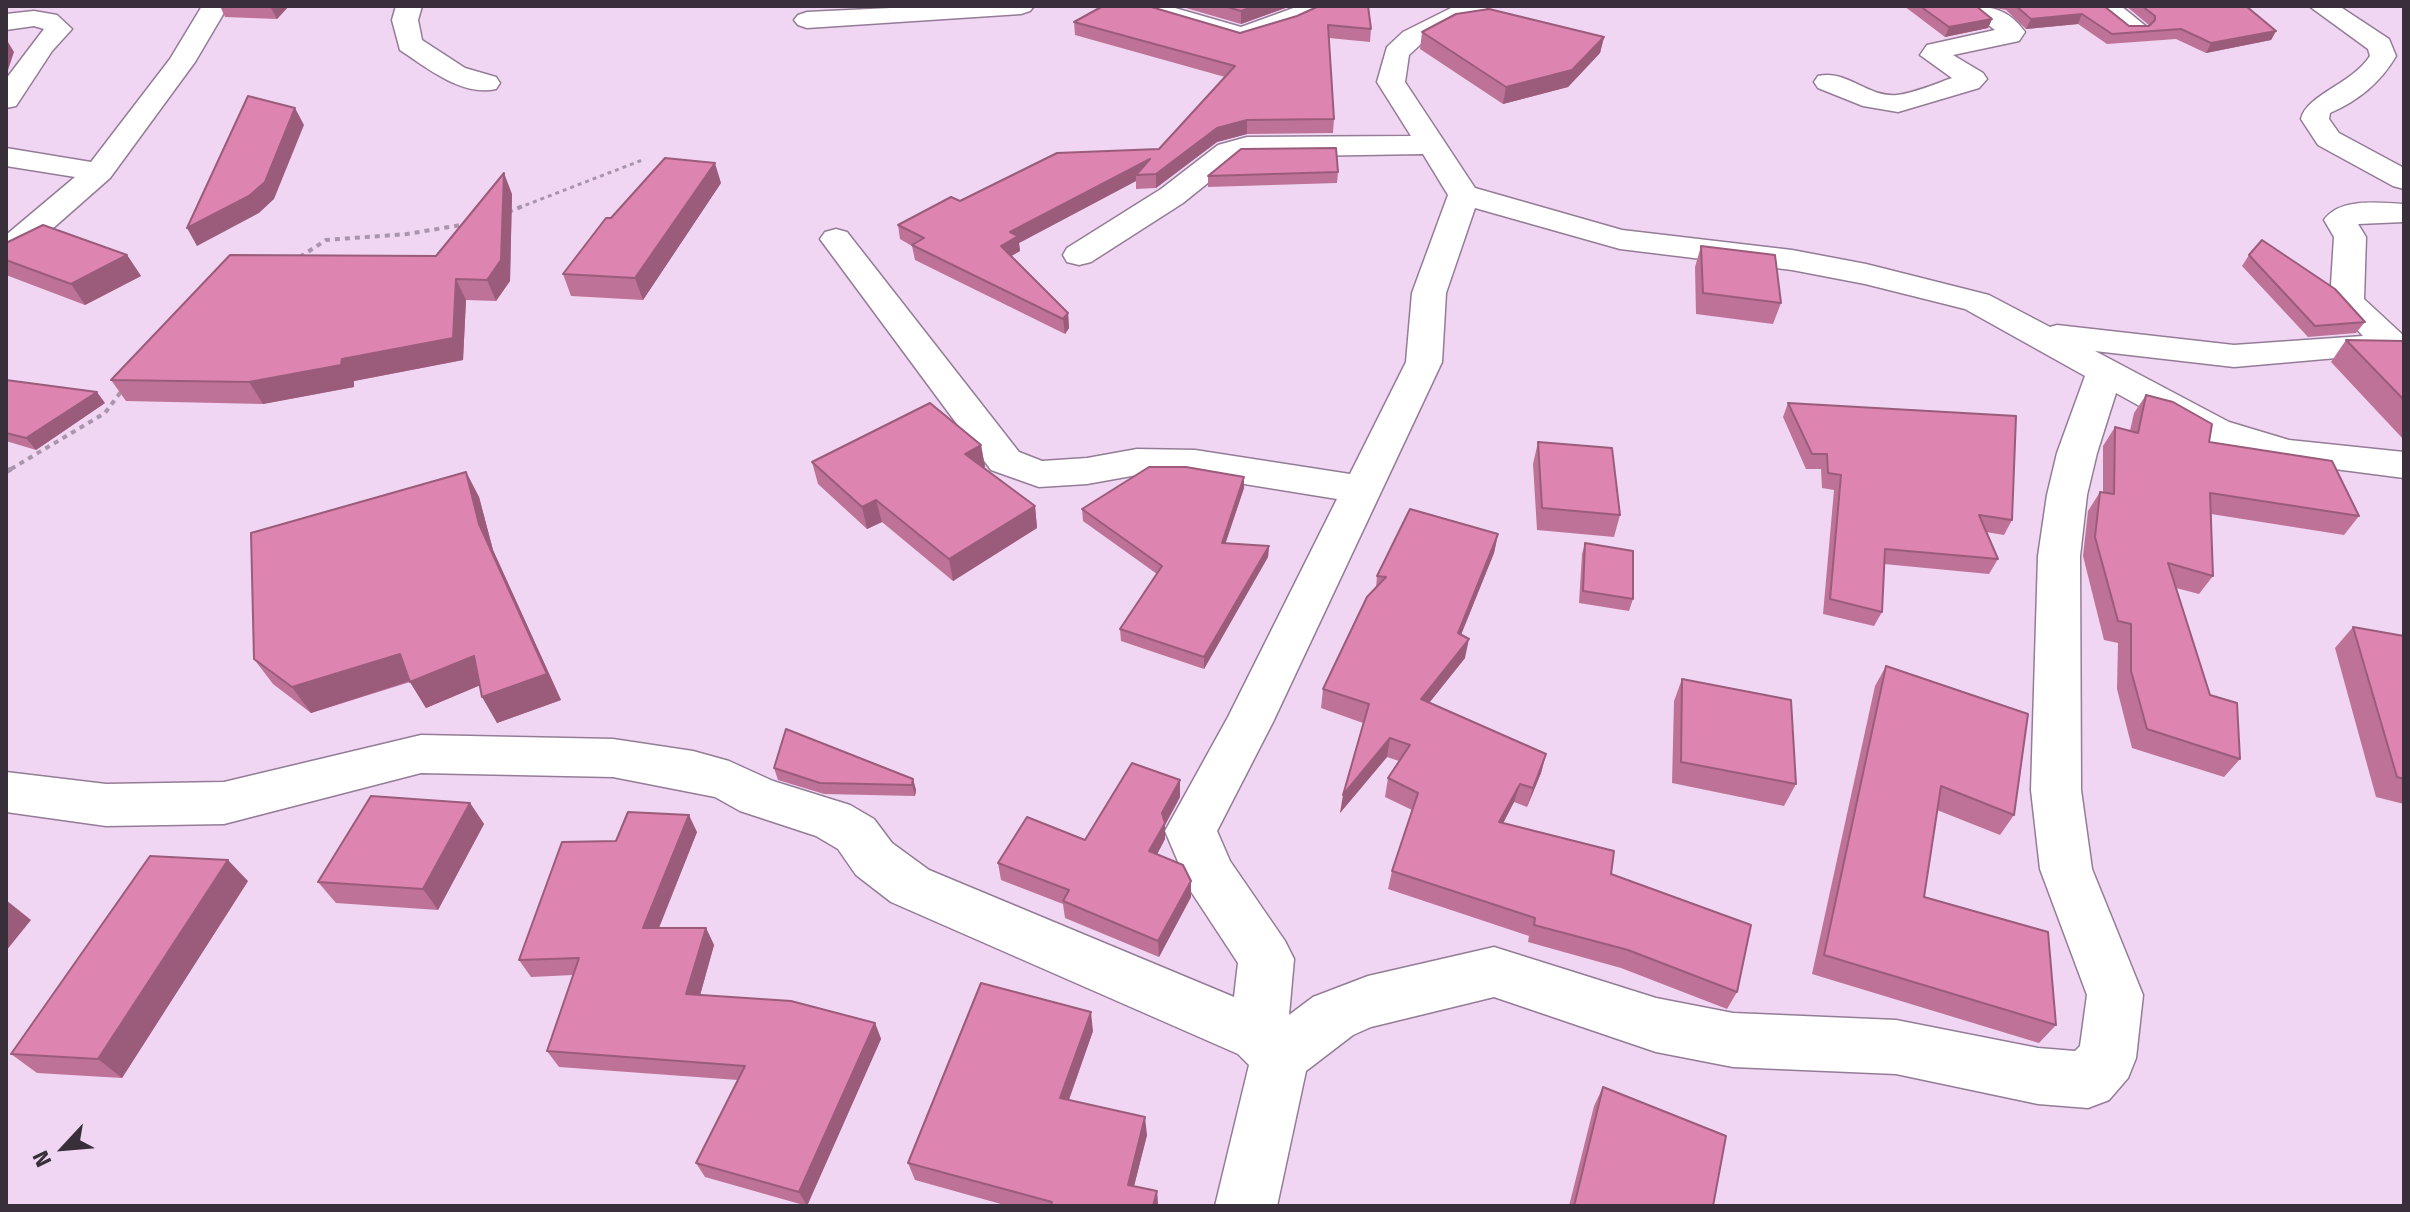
<!DOCTYPE html>
<style>
body{margin:0}
#map{position:relative;width:2410px;height:1212px;overflow:hidden;background:#f0d6f3;font-family:"Fira Sans",sans-serif}
canvas{display:block}
.frame{position:absolute;inset:0;border:8px solid #392f3a;pointer-events:none}
.north{position:absolute;left:24px;top:1108px;width:80px;height:80px;-webkit-text-stroke:6px #f0d6f3;paint-order:stroke;rotate:244deg;font-size:22px;font-weight:700;line-height:32px;text-align:center;color:#392f3a}
.north::after{content:'';display:block;margin:auto;width:28px;height:36px;background:#392f3a;clip-path:polygon(50% 0,100% 100%,50% 72%,0 100%)}
</style>
<div id="map">
<canvas width="2410" height="1212"></canvas>
<div class="frame"></div>
<div class="north">N</div>
</div>
<script>
const context = document.querySelector('canvas').getContext('2d');
context.lineJoin = 'round';
function strokePath(path, color, width, dash) { context.strokeStyle = color; context.lineWidth = width; context.lineCap = dash ? 'butt' : 'round'; context.setLineDash(dash || []); context.stroke(path); }
function paint(path, color) { context.fillStyle = color; context.fill(path, 'evenodd'); }
const minor = new Path2D(`
 M 202,6 L 228,6 L 195,62 L 110,178 L 18,259 L 6,262 L 6,235 L 75,177 L 6,166 L 6,148 L 91,162 L 170,59 Z
 M 396,6 L 422,6 L 418,20 L 422,40 L 465,68 L 496,77 L 500,83 L 496,89 C 462,97 426,67 400,50 L 392,20 Z
 M 932,6 L 1034,6 L 1030,11 L 1021,14 L 807,28 L 798,25 L 794,20 L 798,15 L 807,12 Z
 M 1128,6 L 1168,6 L 1241,27 L 1299,6 L 1333,6 L 1329,11 L 1295,26 L 1241,43 L 1132,11 Z
 M 1455,6 L 1488,6 L 1484,11 L 1421,44 L 1409,55 L 1405,82 L 1475,188 L 1622,230 L 1792,250 L 1866,264 L 1989,295 L 2050,327 L 2057,325 L 2234,345 L 2363,336 L 2330,301 L 2334,237 L 2324,220 C 2340,197 2380,203 2404,204 L 2404,222 L 2358,224 L 2366,237 L 2364,299 L 2404,336 L 2404,367 L 2387,359 L 2348,357 L 2234,367 L 2095,351 L 2229,422 L 2289,440 L 2404,452 L 2404,478 L 2273,461 L 2201,440 L 2116,393 L 2097,453 L 2087,495 L 2080,556 L 2081,790 L 2092,869 L 2143,995 L 2136,1058 L 2128,1078 L 2109,1100 L 2088,1108 L 2038,1104 L 1896,1074 L 1733,1067 L 1656,1052 L 1494,997 L 1371,1027 L 1353,1035 L 1306,1071 L 1277,1206 L 1215,1206 L 1249,1065 L 1238,1054 L 891,902 L 856,875 L 838,849 L 816,836 L 740,811 L 715,797 L 613,777 L 421,773 L 224,824 L 106,826 L 6,812 L 6,772 L 106,784 L 224,782 L 421,735 L 613,739 L 693,751 L 729,761 L 773,781 L 850,805 L 874,819 L 892,843 L 929,870 L 1234,997 L 1238,963 L 1190,890 L 1165,831 L 1228,717 L 1337,499 L 1195,476 L 1137,475 L 1087,484 L 1039,487 L 991,470 L 820,239 L 825,232 L 836,229 L 847,232 L 1019,452 L 1042,461 L 1087,458 L 1137,449 L 1195,450 L 1350,474 L 1406,362 L 1412,293 L 1448,195 L 1423,154 L 1240,157 L 1183,203 L 1091,262 L 1079,265 L 1067,262 L 1063,255 L 1067,248 L 1161,189 L 1218,145 L 1247,137 L 1411,136 L 1377,82 L 1387,47 L 1403,32 ZM 1475,208 L 1620,249 L 1792,270 L 1865,284 L 1965,309 L 2085,376 L 2057,453 L 2047,495 L 2038,556 L 2031,790 L 2040,869 L 2087,995 L 2080,1046 L 2075,1051 L 2038,1048 L 1896,1020 L 1733,1013 L 1656,998 L 1494,947 L 1368,976 L 1313,997 L 1289,1015 L 1294,959 L 1285,941 L 1230,861 L 1217,831 L 1273,722 L 1442,362 L 1446,293 Z
 M 1963,6 C 1990,6 2008,8 2025,32 L 2019,41 L 1953,55 L 1983,73 L 1987,79 L 1979,88 L 1898,112 L 1863,106 L 1818,88 L 1814,82 L 1818,76 C 1846,69 1869,98 1897,95 C 1915,93 1935,84 1952,78 L 1920,55 L 1927,45 L 1995,30 Z
 M 2091,6 L 2121,6 L 2148,28 L 2144,33 L 2126,33 Z
 M 2309,6 L 2339,6 L 2389,39 L 2396,56 C 2380,83 2359,100 2330,113 L 2329,119 L 2339,133 L 2404,168 L 2404,189 L 2393,186 L 2318,145 L 2301,119 C 2306,95 2352,84 2370,56 L 2368,49 Z
 M 34,11 L 57,15 L 72,29 L 52,51 L 16,106 L 6,108 L 6,79 L 44,29 L 34,26 L 6,30 L 6,14 Z`);
strokePath(minor, '#947c97', 3);
strokePath(new Path2D(`
 M 518,208 L 645,159`), '#a995ac', 3, [4, 4]);
strokePath(new Path2D(`
 M 508,212 L 523,206
 M 300,257 L 326,240 L 407,234 L 467,224
 M 11,469 L 105,413 L 123,389`), '#a995ac', 4, [5, 5]);
strokePath(new Path2D(`
 M 6,472 L 14,467`), '#a995ac', 5, [6, 6]);
paint(minor, '#fff');
paint(new Path2D(`
 M 220,6 L 289,6 L 277,19 L 225,17 Z
 M 1179,6 L 1291,6 L 1241,24 Z
 M 1904,6 L 1976,6 L 1992,19 L 1988,28 L 1945,37 Z
 M 1986,6 L 2104,6 L 2129,26 L 2150,26 L 2126,6 L 2246,6 L 2276,31 L 2271,40 L 2206,53 L 2176,39 L 2107,44 L 2078,24 L 2026,29 L 2006,10 Z
 M 1297,16 L 1371,29 L 1370,42 L 1329,38 L 1334,119 L 1333,133 L 1247,134 L 1217,142 L 1156,188 L 1136,189 L 1136,181 L 1019,243 L 1020,251 L 1011,256 L 1068,313 L 1069,328 L 1065,334 L 915,260 L 912,246 L 900,239 L 898,225 L 960,201 L 1159,149 L 1225,77 L 1075,35 L 1074,22 L 1240,33 Z
 M 1422,32 L 1604,37 L 1600,53 L 1568,87 L 1503,104 L 1420,49 Z
 M 1338,172 L 1337,183 L 1208,187 L 1208,176 Z
 M 721,183 L 643,300 L 571,296 L 563,274 L 611,218 Z
 M 512,194 L 510,281 L 496,301 L 466,300 L 463,360 L 354,381 L 354,387 L 263,404 L 126,401 L 111,380 L 436,256 Z
 M 6,243 L 127,255 L 141,276 L 85,305 L 6,275 Z
 M 1701,246 L 1781,303 L 1773,324 L 1696,314 L 1695,267 Z
 M 2249,255 L 2365,322 L 2356,333 L 2308,337 L 2242,266 Z
 M 2346,340 L 2404,341 L 2404,440 L 2331,362 Z
 M 6,380 L 105,403 L 36,450 L 6,441 Z
 M 2146,395 L 2209,442 L 2359,516 L 2344,535 L 2211,514 L 2213,576 L 2199,594 L 2176,588 L 2210,695 L 2240,759 L 2224,777 L 2132,748 L 2117,689 L 2118,643 L 2104,640 L 2083,556 L 2088,511 L 2100,492 L 2103,492 L 2103,446 L 2115,427 L 2130,431 L 2134,413 Z
 M 1788,403 L 2012,520 L 2004,535 L 1986,532 L 1998,559 L 1989,574 L 1884,564 L 1882,612 L 1874,626 L 1823,614 L 1834,490 L 1822,488 L 1821,469 L 1806,469 L 1783,417 Z
 M 1538,442 L 1620,515 L 1614,537 L 1537,530 L 1533,464 Z
 M 981,445 L 985,467 L 983,468 L 1035,506 L 1037,528 L 953,581 L 882,522 L 867,529 L 818,484 L 812,462 Z
 M 466,472 L 479,497 L 493,550 L 561,700 L 497,723 L 480,685 L 426,708 L 410,682 L 311,713 L 273,684 L 254,659 Z
 M 1244,488 L 1225,543 L 1269,546 L 1268,557 L 1204,669 L 1121,641 L 1120,629 L 1157,574 L 1083,521 L 1082,509 Z
 M 1498,534 L 1494,553 L 1461,635 L 1465,658 L 1429,703 L 1546,754 L 1541,773 L 1527,807 L 1514,802 L 1503,823 L 1611,874 L 1737,992 L 1727,1009 L 1621,968 L 1528,942 L 1529,936 L 1388,889 L 1392,871 L 1412,810 L 1385,797 L 1388,778 L 1399,761 L 1387,757 L 1340,813 L 1363,723 L 1321,708 L 1323,689 L 1376,588 L 1377,576 Z
 M 1585,543 L 1633,599 L 1629,611 L 1579,603 L 1582,554 Z
 M 2353,627 L 2404,636 L 2404,804 L 2376,797 L 2335,648 Z
 M 1886,666 L 2014,815 L 2000,835 L 1937,810 L 1924,897 L 2056,1025 L 2039,1043 L 1812,974 L 1875,686 Z
 M 1682,679 L 1796,784 L 1784,806 L 1672,783 L 1674,701 Z
 M 774,768 L 913,779 L 916,790 L 915,796 L 824,794 L 778,780 Z
 M 1180,797 L 1165,825 L 1165,839 L 1157,854 L 1191,897 L 1159,957 L 1065,918 L 1063,904 L 1001,880 L 998,863 L 1085,840 Z
 M 470,803 L 484,824 L 438,910 L 336,903 L 318,882 Z
 M 697,832 L 659,928 L 706,928 L 714,945 L 700,995 L 875,1023 L 881,1039 L 807,1206 L 705,1177 L 696,1163 L 738,1080 L 559,1067 L 547,1051 L 573,975 L 531,977 L 519,960 L 616,841 Z
 M 248,881 L 122,1078 L 37,1073 L 11,1054 Z
 M 1093,1031 L 1069,1100 L 1147,1135 L 1134,1186 L 1157,1191 L 1158,1206 L 1008,1206 L 915,1180 L 908,1163 Z
 M 1603,1087 L 1713,1206 L 1569,1206 L 1594,1106 Z`), '#be7297');
paint(new Path2D(`
 M 270,6 L 289,6 L 277,19 Z
 M 1255,6 L 1291,6 L 1241,24 L 1241,11 Z
 M 2082,14 L 2078,24 L 2026,29 L 2031,19 Z
 M 1992,19 L 1988,28 L 1945,37 L 1949,27 Z
 M 2276,31 L 2271,40 L 2206,53 L 2211,43 Z
 M 1604,37 L 1600,53 L 1568,87 L 1503,104 L 1506,87 Z
 M 8,42 L 14,52 L 6,76 L 6,46 Z
 M 295,108 L 304,125 L 274,199 L 259,213 L 197,246 L 187,228 Z
 M 1247,120 L 1247,134 L 1217,142 L 1156,188 L 1156,174 L 1217,128 Z
 M 1150,159 L 1136,175 L 1136,181 L 1019,243 L 1020,251 L 1003,261 L 1001,246 L 1010,232 Z
 M 715,163 L 721,183 L 643,300 L 635,278 Z
 M 504,173 L 512,194 L 510,281 L 496,301 L 487,280 Z
 M 127,255 L 141,276 L 85,305 L 71,284 Z
 M 456,279 L 466,300 L 463,360 L 354,381 L 354,387 L 263,404 L 249,382 L 342,359 Z
 M 1068,313 L 1069,328 L 1065,334 L 1063,319 Z
 M 97,392 L 105,403 L 36,450 L 26,438 Z
 M 981,445 L 985,467 L 968,476 L 965,454 Z
 M 466,472 L 479,497 L 493,550 L 561,700 L 497,723 L 482,697 L 479,524 Z
 M 1244,477 L 1244,488 L 1222,554 L 1222,543 Z
 M 876,500 L 882,522 L 867,529 L 862,507 Z
 M 1035,506 L 1037,528 L 953,581 L 949,559 Z
 M 1498,534 L 1494,553 L 1454,652 L 1458,633 Z
 M 1269,546 L 1268,557 L 1204,669 L 1204,657 Z
 M 1469,639 L 1465,658 L 1417,718 L 1421,699 Z
 M 400,654 L 416,679 L 311,713 L 292,687 Z
 M 474,656 L 488,682 L 426,708 L 410,682 Z
 M 1390,738 L 1387,757 L 1340,813 L 1343,795 Z
 M 1546,754 L 1541,773 L 1527,807 L 1533,788 Z
 M 913,779 L 916,790 L 915,796 L 912,785 Z
 M 1180,780 L 1180,797 L 1165,825 L 1165,839 L 1150,868 L 1149,851 L 1162,813 Z
 M 1520,784 L 1514,802 L 1494,841 L 1499,822 Z
 M 470,803 L 484,824 L 438,910 L 423,889 Z
 M 689,815 L 697,832 L 652,945 L 643,928 Z
 M 228,860 L 248,881 L 122,1078 L 98,1059 Z
 M 1191,881 L 1191,897 L 1159,957 L 1158,941 Z
 M 6,900 L 31,920 L 6,951 Z
 M 706,928 L 714,945 L 696,1010 L 686,994 Z
 M 1091,1012 L 1093,1031 L 1063,1116 L 1060,1098 Z
 M 875,1023 L 881,1039 L 807,1206 L 799,1192 Z
 M 1145,1117 L 1147,1135 L 1130,1202 L 1128,1185 Z
 M 1157,1191 L 1158,1206 L 1153,1206 Z`), '#9b5c7b');
const building = new Path2D(`
 M 1103,6 L 1148,6 L 1240,33 L 1297,16 L 1319,6 L 1368,6 L 1371,29 L 1328,25 L 1334,119 L 1247,120 L 1217,128 L 1156,174 L 1136,175 L 1150,159 L 1010,232 L 1018,236 L 1001,246 L 1068,313 L 1063,319 L 912,245 L 924,238 L 898,225 L 951,197 L 960,201 L 1057,153 L 1159,149 L 1235,66 L 1074,22 Z
 M 1224,6 L 1255,6 L 1241,11 Z
 M 1920,6 L 1976,6 L 1992,19 L 1949,27 Z
 M 2016,6 L 2104,6 L 2129,26 L 2149,26 L 2155,20 L 2155,16 L 2142,6 L 2246,6 L 2276,31 L 2211,43 L 2181,29 L 2112,34 L 2082,14 L 2031,19 Z
 M 1489,9 L 1604,37 L 1572,70 L 1506,87 L 1422,32 L 1456,14 Z
 M 248,96 L 295,108 L 265,182 L 249,196 L 187,228 Z
 M 1336,148 L 1338,172 L 1208,176 L 1241,149 Z
 M 665,158 L 715,163 L 635,278 L 563,274 L 606,218 L 611,218 Z
 M 504,173 L 501,260 L 487,280 L 456,279 L 453,338 L 342,359 L 341,365 L 249,382 L 111,380 L 230,255 L 436,256 Z
 M 43,225 L 127,255 L 71,284 L 6,260 L 6,243 Z
 M 2262,240 L 2335,289 L 2365,322 L 2315,326 L 2249,255 Z
 M 1701,246 L 1775,255 L 1781,303 L 1703,293 Z
 M 2346,340 L 2404,341 L 2404,400 Z
 M 6,380 L 97,392 L 26,438 L 6,433 Z
 M 2146,395 L 2173,402 L 2212,424 L 2209,442 L 2332,461 L 2359,516 L 2210,493 L 2213,576 L 2168,563 L 2210,695 L 2237,703 L 2240,759 L 2147,729 L 2131,671 L 2131,624 L 2118,621 L 2095,537 L 2100,492 L 2114,494 L 2115,427 L 2138,433 Z
 M 930,403 L 981,445 L 965,454 L 1035,506 L 949,559 L 876,500 L 862,507 L 812,462 Z
 M 1788,403 L 2016,416 L 2012,520 L 1979,515 L 1998,559 L 1885,549 L 1882,612 L 1830,599 L 1841,475 L 1828,473 L 1827,454 L 1812,454 Z
 M 1538,442 L 1612,448 L 1620,515 L 1542,508 Z
 M 1149,467 L 1186,467 L 1244,477 L 1222,543 L 1269,546 L 1204,657 L 1120,629 L 1162,566 L 1082,509 Z
 M 466,472 L 479,524 L 547,674 L 482,697 L 474,656 L 410,682 L 400,654 L 292,687 L 254,659 L 251,533 Z
 M 1410,509 L 1498,534 L 1458,633 L 1469,639 L 1421,699 L 1546,754 L 1533,788 L 1520,784 L 1499,822 L 1614,851 L 1611,874 L 1751,925 L 1737,992 L 1628,950 L 1534,925 L 1535,918 L 1392,871 L 1418,793 L 1388,778 L 1410,745 L 1390,738 L 1343,795 L 1369,704 L 1323,689 L 1367,597 L 1386,577 L 1377,576 Z
 M 1585,543 L 1633,551 L 1633,599 L 1583,591 Z
 M 2353,627 L 2404,636 L 2404,779 L 2397,777 Z
 M 1886,666 L 2028,714 L 2014,815 L 1941,786 L 1924,897 L 2048,932 L 2056,1025 L 1824,955 Z
 M 1682,679 L 1791,700 L 1796,784 L 1681,762 Z
 M 786,729 L 913,779 L 912,785 L 820,783 L 774,768 Z
 M 1132,763 L 1180,780 L 1162,813 L 1165,823 L 1149,851 L 1183,865 L 1191,881 L 1158,941 L 1063,901 L 1069,890 L 998,863 L 1027,817 L 1085,840 Z
 M 371,796 L 470,803 L 423,889 L 318,882 Z
 M 628,812 L 689,815 L 643,928 L 706,928 L 686,994 L 791,1001 L 875,1023 L 799,1192 L 696,1163 L 745,1066 L 547,1051 L 579,958 L 519,960 L 562,842 L 616,841 Z
 M 150,856 L 228,860 L 98,1059 L 11,1054 Z
 M 981,983 L 1091,1012 L 1060,1098 L 1145,1117 L 1128,1185 L 1157,1191 L 1153,1206 L 1051,1206 L 1052,1202 L 908,1163 Z
 M 1603,1087 L 1726,1136 L 1713,1206 L 1574,1206 Z`);
paint(building, '#dd84b0');
strokePath(building, '#9b5c7b', 2);
</script>
